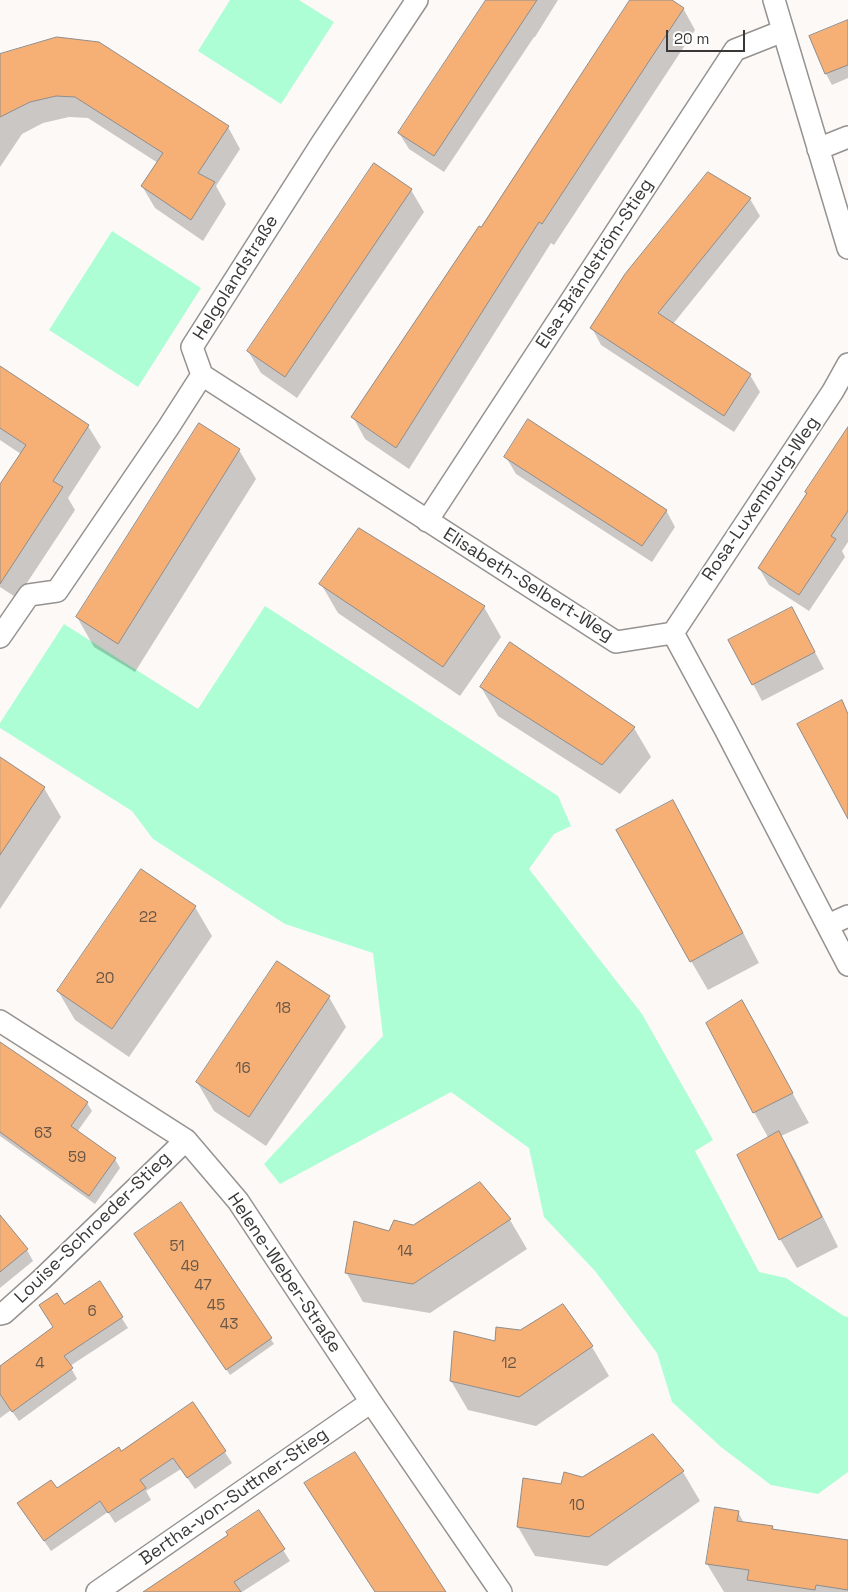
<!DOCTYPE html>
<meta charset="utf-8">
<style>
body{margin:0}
#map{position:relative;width:848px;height:1592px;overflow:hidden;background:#fdf9f7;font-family:"Space Grotesk",sans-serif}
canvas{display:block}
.scale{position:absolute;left:666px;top:30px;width:79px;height:22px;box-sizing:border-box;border:2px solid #393837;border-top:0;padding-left:6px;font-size:15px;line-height:18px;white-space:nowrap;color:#393837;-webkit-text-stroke:4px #fff;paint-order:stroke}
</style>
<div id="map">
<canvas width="848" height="1592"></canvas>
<div class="scale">20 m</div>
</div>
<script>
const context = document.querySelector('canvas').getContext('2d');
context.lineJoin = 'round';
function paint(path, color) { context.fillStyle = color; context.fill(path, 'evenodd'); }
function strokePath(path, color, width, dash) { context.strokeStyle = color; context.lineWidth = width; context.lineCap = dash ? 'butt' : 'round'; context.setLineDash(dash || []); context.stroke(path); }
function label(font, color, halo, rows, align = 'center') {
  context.font = font + ' "Space Grotesk",sans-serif'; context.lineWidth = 4; context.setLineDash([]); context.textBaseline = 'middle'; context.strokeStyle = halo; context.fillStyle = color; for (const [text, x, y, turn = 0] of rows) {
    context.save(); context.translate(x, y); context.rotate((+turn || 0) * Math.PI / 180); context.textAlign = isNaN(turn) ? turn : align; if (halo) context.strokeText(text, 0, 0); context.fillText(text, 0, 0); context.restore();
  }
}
paint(new Path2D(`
 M 230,0 L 299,0 L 334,22 L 281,104 L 198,51 Z
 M 112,231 L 201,288 L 138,387 L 49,330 Z
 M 265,606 L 558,796 L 571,826 L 554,834 L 529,869 L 642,1014 L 713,1140 L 695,1151 L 759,1272 L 786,1278 L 844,1316 L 848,1317 L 848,1472 L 818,1494 L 771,1485 L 721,1447 L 672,1402 L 657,1353 L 595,1271 L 544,1217 L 529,1148 L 451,1092 L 280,1184 L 264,1164 L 383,1036 L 373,953 L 285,924 L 153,839 L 132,811 L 0,728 L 0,723 L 64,624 L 198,709 Z`), '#adfed5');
paint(new Path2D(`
 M 489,0 L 558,0 L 535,37 L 534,37 L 444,172 L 409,149 L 399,133 Z
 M 631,0 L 670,0 L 683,8 L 695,30 L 554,245 L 551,243 L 409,469 L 365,439 L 353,417 L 481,229 Z
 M 848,22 L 848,78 L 832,85 L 826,74 Z
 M 0,57 L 228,127 L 240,149 L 216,186 L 226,204 L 203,241 L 155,208 L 142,186 L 158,163 L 88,118 L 69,117 L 43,123 L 22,134 L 0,167 Z
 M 411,190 L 424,212 L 297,398 L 261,373 L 248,351 Z
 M 750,199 L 760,216 L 673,324 L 750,375 L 760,392 L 734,432 L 601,345 L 592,328 Z
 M 0,368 L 88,426 L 101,447 L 68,498 L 75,510 L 17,598 L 0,587 L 0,486 L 21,454 L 0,440 Z
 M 848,437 L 848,542 L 842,551 L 845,557 L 809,611 L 769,585 L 759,568 L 808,494 L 806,492 Z
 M 239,450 L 256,479 L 135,672 L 94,647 L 77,617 Z
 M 506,457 L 666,510 L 675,527 L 652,562 L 516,474 Z
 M 360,529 L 484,607 L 501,637 L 460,696 L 338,613 L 321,584 Z
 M 801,626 L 824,669 L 762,701 L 753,684 Z
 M 481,687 L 634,728 L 651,757 L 620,794 L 498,716 Z
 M 0,758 L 44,788 L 61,817 L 0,909 Z
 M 673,802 L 690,831 L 759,963 L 708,990 L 691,961 Z
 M 195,907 L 212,936 L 129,1057 L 75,1020 L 58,991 Z
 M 329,997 L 346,1027 L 266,1146 L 214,1111 L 197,1082 Z
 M 758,1031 L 809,1123 L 781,1136 L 796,1162 L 838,1247 L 797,1268 L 780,1239 L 769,1139 L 754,1112 Z
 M 0,1046 L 87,1103 L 92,1111 L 77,1132 L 115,1159 L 120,1168 L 95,1204 L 0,1136 Z
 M 480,1183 L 510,1220 L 527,1249 L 430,1313 L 363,1302 L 346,1272 L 390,1233 L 413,1226 Z
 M 181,1204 L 274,1344 L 230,1375 L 139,1239 Z
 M 0,1217 L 27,1250 L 33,1261 L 0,1288 Z
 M 99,1282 L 128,1328 L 70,1366 L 77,1379 L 19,1421 L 11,1410 L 0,1418 L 0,1367 L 54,1328 L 64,1306 Z
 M 563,1306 L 592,1347 L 609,1376 L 536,1426 L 468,1410 L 451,1381 L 496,1342 L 521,1332 Z
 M 193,1404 L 232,1463 L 195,1489 L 181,1469 L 146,1491 L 151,1500 L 115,1523 L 108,1512 L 51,1551 L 26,1515 L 56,1490 L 121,1453 Z
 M 683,1472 L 700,1501 L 607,1566 L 535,1556 L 518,1527 L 583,1478 Z
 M 259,1512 L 290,1561 L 242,1592 L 165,1592 L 229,1536 Z
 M 738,1512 L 744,1523 L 772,1527 L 774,1530 L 848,1542 L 848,1592 L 724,1592 L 707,1564 Z`), '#0003');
const building = new Path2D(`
 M 486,0 L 537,0 L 434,156 L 398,133 Z
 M 630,0 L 672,0 L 684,8 L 542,224 L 539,222 L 396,448 L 351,417 L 479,226 L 481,227 Z
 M 848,20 L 848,65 L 825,74 L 809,36 Z
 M 57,37 L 99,42 L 229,126 L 198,173 L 215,182 L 191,220 L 141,186 L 163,153 L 75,97 L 56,96 L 30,102 L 0,117 L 0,54 Z
 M 374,163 L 412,189 L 285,377 L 247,351 Z
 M 708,172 L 751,198 L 658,313 L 751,374 L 724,416 L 590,328 L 625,274 Z
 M 0,366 L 89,425 L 53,481 L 63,487 L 0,584 L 0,484 L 26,445 L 0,428 Z
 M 528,419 L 667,510 L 642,546 L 504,457 Z
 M 199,423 L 240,449 L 118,644 L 76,617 Z
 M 848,427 L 848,511 L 831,536 L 836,539 L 799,595 L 758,568 L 807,493 L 805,492 Z
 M 359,528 L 485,606 L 443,667 L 319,584 Z
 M 792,607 L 815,652 L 752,685 L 728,640 Z
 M 510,642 L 635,727 L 602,765 L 480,687 Z
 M 842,700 L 848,714 L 848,819 L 797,724 Z
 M 0,757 L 45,787 L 0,855 Z
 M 673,800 L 743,933 L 690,962 L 616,830 Z
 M 141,869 L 196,906 L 112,1029 L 57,991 Z
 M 277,961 L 330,996 L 249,1117 L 196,1082 Z
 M 742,1000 L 793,1093 L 753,1113 L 706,1023 Z
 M 0,1042 L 88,1102 L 71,1126 L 116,1158 L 89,1196 L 0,1132 Z
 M 779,1131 L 822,1217 L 779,1240 L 737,1155 Z
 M 480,1182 L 511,1219 L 413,1284 L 345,1273 L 354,1221 L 389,1231 L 394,1220 L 413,1225 Z
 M 181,1202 L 272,1338 L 226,1370 L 134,1234 Z
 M 0,1215 L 28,1249 L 0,1272 Z
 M 100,1281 L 123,1317 L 64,1356 L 73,1368 L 12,1412 L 0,1394 L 0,1366 L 53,1327 L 39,1305 L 57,1293 L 64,1304 Z
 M 563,1304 L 593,1346 L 519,1397 L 450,1381 L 454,1331 L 495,1341 L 496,1327 L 520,1330 Z
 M 193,1402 L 226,1451 L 187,1478 L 173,1458 L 140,1480 L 146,1488 L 108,1513 L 100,1501 L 44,1541 L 17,1503 L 51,1480 L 57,1488 L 119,1447 L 121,1451 Z
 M 653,1434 L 684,1471 L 589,1537 L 517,1527 L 523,1478 L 561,1484 L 564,1472 L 582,1477 Z
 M 355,1452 L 446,1592 L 375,1592 L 304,1483 Z
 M 715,1507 L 739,1511 L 737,1521 L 773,1526 L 772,1529 L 848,1540 L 848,1590 L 816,1585 L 815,1590 L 747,1580 L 749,1570 L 706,1564 Z
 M 259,1510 L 285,1549 L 234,1582 L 241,1592 L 143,1592 L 228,1535 L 226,1532 Z`);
paint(building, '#f6b076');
strokePath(building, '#8f8c8a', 1);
const street = new Path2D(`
 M 774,0 L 848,248
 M 818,149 L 848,137
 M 202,375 L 616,642 L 673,633 L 725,729 L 848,965
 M 427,521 L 735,50 L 783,31
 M 673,633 L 833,391 L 848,364
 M 0,637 L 29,595 L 57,591 L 168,428 L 202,375 L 192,347 L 322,143 L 417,0
 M 828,925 L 848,916
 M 0,1021 L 186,1140 L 238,1201 L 371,1402 L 501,1592
 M 0,1314 L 4,1313 L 42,1279 L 186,1140
 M 97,1592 L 371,1402`);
strokePath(street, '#959290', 24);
strokePath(street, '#fff', 21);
label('15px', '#685647', null, [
 ["22",148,918],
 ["20",105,979],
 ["18",283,1009],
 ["16",243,1069],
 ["63",43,1134],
 ["59",77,1158],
 ["51",177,1247],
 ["14",405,1252],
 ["49",190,1267],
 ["47",203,1286],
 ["45",216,1306],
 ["6",92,1312],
 ["43",229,1325],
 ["4",40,1364],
 ["12",509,1364],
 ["10",577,1506]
]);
label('18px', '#393837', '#fff', [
 ["Elsa-Brändström-Stieg",595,264,-57],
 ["Helgolandstraße",236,278,-58],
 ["Rosa-Luxemburg-Weg",761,499,-56],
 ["Elisabeth-Selbert-Weg",528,585,32],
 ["Louise-Schroeder-Stieg",93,1228,-44],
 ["Helene-Weber-Straße",284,1273,56],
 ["Bertha-von-Suttner-Stieg",234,1497,-35]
]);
</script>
